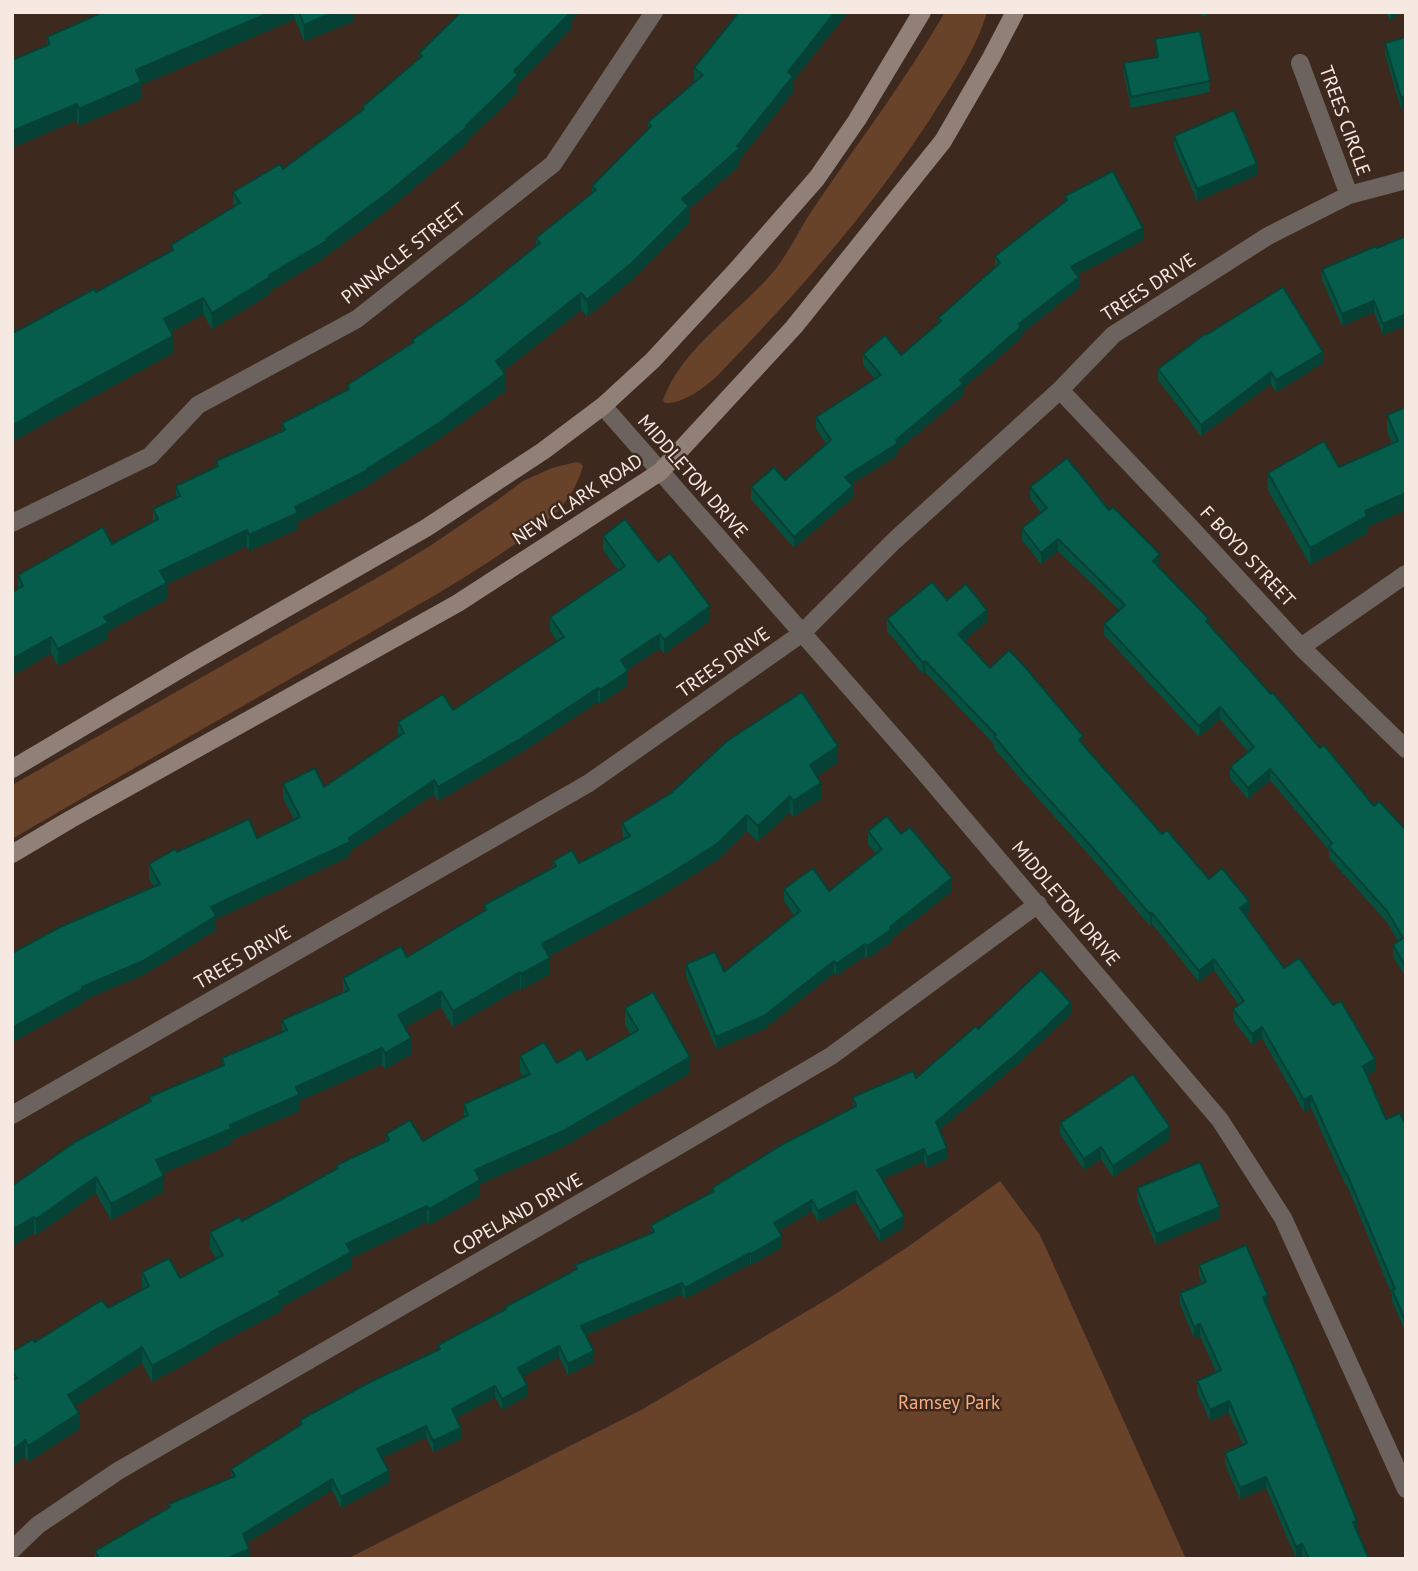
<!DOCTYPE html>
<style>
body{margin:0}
#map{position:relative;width:1418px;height:1571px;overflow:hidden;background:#3d291e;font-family:"PT Sans",sans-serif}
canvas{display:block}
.frame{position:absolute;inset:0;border:14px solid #f6e9e2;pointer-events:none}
</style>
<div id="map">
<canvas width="1418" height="1571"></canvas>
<div class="frame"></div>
</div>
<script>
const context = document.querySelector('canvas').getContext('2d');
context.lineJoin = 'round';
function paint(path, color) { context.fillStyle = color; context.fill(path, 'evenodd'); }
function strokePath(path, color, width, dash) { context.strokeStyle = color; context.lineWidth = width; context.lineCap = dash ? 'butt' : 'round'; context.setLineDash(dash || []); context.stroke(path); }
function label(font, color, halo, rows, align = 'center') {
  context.font = font + ' "PT Sans",sans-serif'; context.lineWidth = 5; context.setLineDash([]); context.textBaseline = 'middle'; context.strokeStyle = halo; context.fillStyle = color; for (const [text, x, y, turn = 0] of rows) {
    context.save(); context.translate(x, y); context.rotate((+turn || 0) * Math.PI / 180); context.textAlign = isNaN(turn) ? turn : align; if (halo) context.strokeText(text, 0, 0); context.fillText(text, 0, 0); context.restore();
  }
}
paint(new Path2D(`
 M 945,12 L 987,12 C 976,50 953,83 932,116 C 870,211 796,295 717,376 C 704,388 683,404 665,403 L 663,400 C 682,347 739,313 774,271 C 791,250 801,225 817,203 C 860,140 907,78 945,12 Z
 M 576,462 L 580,463 L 583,466 C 578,485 567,502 553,516 C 538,530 519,541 502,553 C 461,581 418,605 375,630 C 254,700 133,768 12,839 L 12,785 L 382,575 L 430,546 L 496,501 L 523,481 L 552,468 Z
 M 1000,1181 L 1040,1235 L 1186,1559 L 347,1559 L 643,1409 L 834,1295 L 909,1246 Z`), '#69422a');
strokePath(new Path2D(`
 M 1300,63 L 1349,195
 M 1060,390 L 1191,528 L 1301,647 L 1406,749
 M 603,406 L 918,765 L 1220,1120 L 1283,1218 L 1406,1489
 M 12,523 L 150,456 L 198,405 L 357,319 L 553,164 L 654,12
 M 1301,647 L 1406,574
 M 12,1115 L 589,783 L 801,634 L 894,541 L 1060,390 L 1113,335 L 1268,236 L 1349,195 L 1406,180
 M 12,1550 L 38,1525 L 118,1471 L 678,1146 L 831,1056 L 1038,904`), '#6d635e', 18);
strokePath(new Path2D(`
 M 12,769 L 194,661 L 426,528 L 543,451 L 603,406 L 653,360 L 740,266 L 817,178 L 857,120 L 922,12
 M 12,854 L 71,819 L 458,603 L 660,472 L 794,327 L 943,141 L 991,58 L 1015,12`), '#908078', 18);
paint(new Path2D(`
 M 103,12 L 354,12 L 354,21 L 304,41 L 295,19 L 141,85 L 141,99 L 79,126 L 47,45 L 47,37 Z
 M 739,12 L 848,12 L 793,81 L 793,92 L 740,159 L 740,165 L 689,209 L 689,222 L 633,279 L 587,317 L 581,310 L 503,371 L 505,391 L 439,439 L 368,485 L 368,486 L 298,522 L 298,529 L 249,551 L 247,546 L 167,584 L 167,599 L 108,631 L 108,639 L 58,666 L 51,653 L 12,676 L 12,592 L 18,589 L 18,575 L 112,544 L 153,522 L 153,509 L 176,498 L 176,486 L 216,467 L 216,461 L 282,431 L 282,423 L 347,390 L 347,385 L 412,343 L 412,340 L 470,299 L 536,246 L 536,238 L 592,193 L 592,186 L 648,130 L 648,122 L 694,82 L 694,68 Z
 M 1197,12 L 1208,12 L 1205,17 Z
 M 1385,12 L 1400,12 L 1391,20 Z
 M 571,22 L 571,29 L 518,84 L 518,92 L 467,141 L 467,143 L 389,209 L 326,256 L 326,257 L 270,291 L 270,294 L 212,329 L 203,314 L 171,332 L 173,353 L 54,418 L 15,332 L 96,292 L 171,252 L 171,245 L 233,207 L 233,192 L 283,169 L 362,111 L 362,107 L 419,59 L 419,53 Z
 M 1406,37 L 1406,107 L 1401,109 L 1385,54 L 1385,43 Z
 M 1155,39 L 1210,81 L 1210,92 L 1131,108 L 1124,74 L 1124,63 L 1156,57 Z
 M 1174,136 L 1257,175 L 1197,201 L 1174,147 Z
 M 1065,196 L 1143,240 L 1077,275 L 1079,288 L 1021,334 L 1021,338 L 963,388 L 963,395 L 898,450 L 898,455 L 851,484 L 853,497 L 794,548 L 751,499 L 751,487 L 785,480 L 826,444 L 816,428 L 816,417 L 875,379 L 863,365 L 863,354 L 901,355 L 938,324 L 938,318 L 995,268 L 995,256 L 1065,202 Z
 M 1406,236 L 1406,325 L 1383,335 L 1374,312 L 1342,326 L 1322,280 L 1322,269 Z
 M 1206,335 L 1323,363 L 1276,392 L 1271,384 L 1201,436 L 1158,380 L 1158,369 Z
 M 1406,407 L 1406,510 L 1367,527 L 1367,533 L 1310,565 L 1268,490 L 1268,473 L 1339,467 L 1392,444 L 1387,431 L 1387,415 Z
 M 1030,487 L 1109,510 L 1160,565 L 1159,566 L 1209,624 L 1320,748 L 1374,806 L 1406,830 L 1406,978 L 1393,956 L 1393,945 L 1398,941 L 1387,922 L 1329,858 L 1329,850 L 1270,780 L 1248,799 L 1230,778 L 1230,767 L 1248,752 L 1220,719 L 1199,737 L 1104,635 L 1104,624 L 1119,610 L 1058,551 L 1041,564 L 1022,540 L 1022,528 L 1041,513 L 1030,498 Z
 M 603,536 L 658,562 L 710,620 L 664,654 L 660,648 L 627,669 L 628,685 L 600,704 L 598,702 L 520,753 L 438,801 L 434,794 L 350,851 L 350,856 L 216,919 L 216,930 L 143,975 L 83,1000 L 83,1003 L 12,1042 L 12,953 L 154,887 L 149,879 L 149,864 L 177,852 L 257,838 L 294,820 L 283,798 L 283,784 L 324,787 L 398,737 L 398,722 L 453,710 L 557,641 L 550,631 L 550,617 L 618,570 L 603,550 Z
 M 947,600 L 987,621 L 964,641 L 990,668 L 1083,745 L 1162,834 L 1209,879 L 1249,912 L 1246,915 L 1284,968 L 1375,1071 L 1367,1075 L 1386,1119 L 1406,1126 L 1406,1333 L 1392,1301 L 1392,1295 L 1347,1185 L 1346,1186 L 1311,1108 L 1304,1112 L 1262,1038 L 1252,1045 L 1233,1020 L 1233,1009 L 1239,1005 L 1214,970 L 1199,982 L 1152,924 L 1150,926 L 1090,856 L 1024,783 L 994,748 L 994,744 L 925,672 L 923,674 L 887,631 L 887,619 Z
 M 838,762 L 817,776 L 821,799 L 793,817 L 790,812 L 758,842 L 747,831 L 717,860 L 658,897 L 549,956 L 550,974 L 521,990 L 520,988 L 453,1027 L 441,1007 L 405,1027 L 411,1054 L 385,1069 L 382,1064 L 299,1101 L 299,1111 L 231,1140 L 231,1144 L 163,1173 L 164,1191 L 111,1220 L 96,1193 L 36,1235 L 34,1233 L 12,1246 L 12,1186 L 149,1102 L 149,1097 L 222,1066 L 222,1058 L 282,1032 L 282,1020 L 343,993 L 343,978 L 407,957 L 484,912 L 484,905 L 553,867 L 553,861 L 579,863 L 623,840 L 622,823 Z
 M 868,831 L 901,834 L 952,891 L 891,939 L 891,942 L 867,959 L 865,956 L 836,976 L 834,973 L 764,1029 L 716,1049 L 686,977 L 686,964 L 724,972 L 794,916 L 784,901 L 784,889 L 829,891 L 876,854 L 868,844 Z
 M 625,1008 L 690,1073 L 563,1147 L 480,1184 L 480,1196 L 429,1225 L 427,1222 L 351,1258 L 351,1268 L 281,1307 L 281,1311 L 210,1348 L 210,1350 L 152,1382 L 142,1363 L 75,1406 L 79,1429 L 28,1462 L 25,1456 L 12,1467 L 12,1352 L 108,1308 L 142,1290 L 142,1272 L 180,1278 L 216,1259 L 210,1248 L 210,1232 L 242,1221 L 337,1168 L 337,1165 L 386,1142 L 386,1134 L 423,1141 L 464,1118 L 464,1104 L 523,1077 L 520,1072 L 520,1056 L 557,1063 L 587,1060 L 631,1035 L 625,1024 Z
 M 1071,1014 L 1021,1061 L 939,1130 L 947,1159 L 927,1168 L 924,1161 L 882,1179 L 904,1227 L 880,1242 L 856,1202 L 818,1222 L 812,1211 L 779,1231 L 782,1247 L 751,1265 L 750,1264 L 685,1299 L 682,1294 L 586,1335 L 594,1362 L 568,1375 L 559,1357 L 523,1376 L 527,1396 L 502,1410 L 495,1397 L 456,1418 L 461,1439 L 433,1452 L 426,1437 L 382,1458 L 389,1482 L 341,1508 L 332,1490 L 247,1543 L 249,1559 L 95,1559 L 95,1551 L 169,1507 L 169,1504 L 231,1477 L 231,1469 L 300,1425 L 300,1420 L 438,1349 L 438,1345 L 505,1309 L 505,1307 L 575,1270 L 575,1265 L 651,1233 L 651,1225 L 712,1192 L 712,1188 L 853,1108 L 853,1097 L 916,1078 L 978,1029 Z
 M 1060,1123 L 1170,1139 L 1113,1177 L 1101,1159 L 1084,1170 L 1060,1134 Z
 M 1137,1188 L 1220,1218 L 1156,1245 L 1137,1200 Z
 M 1199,1265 L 1267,1307 L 1369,1559 L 1304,1559 L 1302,1555 L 1296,1558 L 1266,1488 L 1240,1499 L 1225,1464 L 1225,1453 L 1243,1445 L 1229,1413 L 1210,1421 L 1197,1392 L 1197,1381 L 1216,1372 L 1200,1336 L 1194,1338 L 1180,1304 L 1180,1293 L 1202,1283 L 1199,1276 Z`), '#065040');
paint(new Path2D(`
 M 271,12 L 295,12 L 295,19 L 141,85 L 141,99 L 79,126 L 79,109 L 136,70 Z
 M 334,12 L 354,12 L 354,21 L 304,41 L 304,25 Z
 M 568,12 L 580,12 L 571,22 L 571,29 L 518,84 L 518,92 L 467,141 L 467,143 L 389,209 L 326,256 L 326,257 L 270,291 L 270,294 L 212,329 L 212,313 L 326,239 L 466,126 Z
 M 835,12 L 848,12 L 793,81 L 793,92 L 740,159 L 740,165 L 689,209 L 689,222 L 633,279 L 587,317 L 587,300 L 682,199 L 737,146 L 788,72 Z
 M 1391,12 L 1400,12 L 1391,20 Z
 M 1406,96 L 1406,107 L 1401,109 L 1401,98 Z
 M 77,104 L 77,120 L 12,148 L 12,131 Z
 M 1257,164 L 1257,175 L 1197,201 L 1197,189 Z
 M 1143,228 L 1143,240 L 1071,278 L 1071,267 Z
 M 1079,277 L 1079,288 L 1021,334 L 1021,338 L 963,388 L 963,395 L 898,450 L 898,455 L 845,488 L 845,477 L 896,440 L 1019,324 Z
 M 581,293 L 581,310 L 496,377 L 496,361 Z
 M 203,298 L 203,314 L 164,336 L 164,319 Z
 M 1374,301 L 1374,312 L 1342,326 L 1342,314 Z
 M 1406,314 L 1406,325 L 1383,335 L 1383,324 Z
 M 173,336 L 173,353 L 54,418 L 12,442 L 12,426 L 54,401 Z
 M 1323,352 L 1323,363 L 1276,392 L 1276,380 Z
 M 1271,372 L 1271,384 L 1201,436 L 1201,425 Z
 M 505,374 L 505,391 L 439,439 L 368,485 L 368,486 L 298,522 L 298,529 L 249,551 L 249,535 L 295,507 L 367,469 Z
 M 853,486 L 853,497 L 794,548 L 794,537 Z
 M 1406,493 L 1406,510 L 1367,527 L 1367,533 L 1310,565 L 1310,548 L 1365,511 Z
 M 247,530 L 247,546 L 167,584 L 167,599 L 108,631 L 108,639 L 58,666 L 58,649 L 104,617 L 160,571 Z
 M 1058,539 L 1058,551 L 1041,564 L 1041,553 Z
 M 1160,554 L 1160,565 L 1153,572 L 1153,561 Z
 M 710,606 L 710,620 L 664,654 L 664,640 Z
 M 987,610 L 987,621 L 958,646 L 958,634 Z
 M 660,634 L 660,648 L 621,674 L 621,660 Z
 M 51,637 L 51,653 L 12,676 L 12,659 Z
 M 925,661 L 925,672 L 923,674 L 923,663 Z
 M 628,671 L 628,685 L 600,704 L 600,690 Z
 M 598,688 L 598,702 L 520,753 L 438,801 L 438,787 Z
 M 1220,707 L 1220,719 L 1199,737 L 1199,726 Z
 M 838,746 L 838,762 L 810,781 L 810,765 Z
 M 1270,769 L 1270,780 L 1248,799 L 1248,788 Z
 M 434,780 L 434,794 L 350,851 L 350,856 L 216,919 L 216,930 L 143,975 L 83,1000 L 83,1003 L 12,1042 L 12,1028 L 211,907 L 349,838 Z
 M 821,783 L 821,799 L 793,817 L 793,801 Z
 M 790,796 L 790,812 L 758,842 L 758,826 Z
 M 747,815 L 747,831 L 717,860 L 658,897 L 542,960 L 542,944 Z
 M 952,878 L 952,891 L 891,939 L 891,942 L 867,959 L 867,946 Z
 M 1249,901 L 1249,912 L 1240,919 L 1240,908 Z
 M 1152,913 L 1152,924 L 1150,926 L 1150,914 Z
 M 865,944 L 865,956 L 836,976 L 836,964 Z
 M 550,958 L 550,974 L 521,990 L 521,974 Z
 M 1214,959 L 1214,970 L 1199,982 L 1199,971 Z
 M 834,961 L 834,973 L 764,1029 L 716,1049 L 716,1037 Z
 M 520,972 L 520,988 L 453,1027 L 453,1011 Z
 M 441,991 L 441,1007 L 398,1031 L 398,1015 Z
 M 1071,1003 L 1071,1014 L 1021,1061 L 936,1133 L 936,1122 Z
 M 1262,1027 L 1262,1038 L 1252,1045 L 1252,1034 Z
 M 411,1038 L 411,1054 L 385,1069 L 385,1053 Z
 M 382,1048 L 382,1064 L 299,1101 L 299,1111 L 231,1140 L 231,1144 L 156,1176 L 156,1160 L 230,1125 L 296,1087 Z
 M 690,1057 L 690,1073 L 563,1147 L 480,1184 L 480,1196 L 429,1225 L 429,1209 L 475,1170 Z
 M 1375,1059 L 1375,1071 L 1363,1078 L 1363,1066 Z
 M 1311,1096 L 1311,1108 L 1304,1112 L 1304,1100 Z
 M 1170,1127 L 1170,1139 L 1113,1177 L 1113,1166 Z
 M 1101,1147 L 1101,1159 L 1084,1170 L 1084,1159 Z
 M 947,1148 L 947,1159 L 927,1168 L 927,1157 Z
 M 924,1149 L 924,1161 L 877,1182 L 877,1170 Z
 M 164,1176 L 164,1191 L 111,1220 L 111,1204 Z
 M 96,1177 L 96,1193 L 36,1235 L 36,1219 Z
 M 856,1191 L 856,1202 L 818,1222 L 818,1211 Z
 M 812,1200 L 812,1211 L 774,1234 L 774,1223 Z
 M 427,1206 L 427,1222 L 351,1258 L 351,1268 L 281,1307 L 281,1311 L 210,1348 L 210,1350 L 152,1382 L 152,1366 L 279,1292 L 346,1244 Z
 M 1220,1207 L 1220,1218 L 1156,1245 L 1156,1234 Z
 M 904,1216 L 904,1227 L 880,1242 L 880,1231 Z
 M 34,1217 L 34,1233 L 12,1246 L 12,1230 Z
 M 782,1236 L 782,1247 L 751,1265 L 751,1254 Z
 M 750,1253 L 750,1264 L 685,1299 L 685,1288 Z
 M 682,1283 L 682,1294 L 581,1337 L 581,1326 Z
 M 1268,1296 L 1268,1307 L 1263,1297 Z
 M 1200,1324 L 1200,1336 L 1194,1338 L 1194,1327 Z
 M 559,1346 L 559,1357 L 518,1379 L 518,1368 Z
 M 142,1347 L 142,1363 L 68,1411 L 68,1395 Z
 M 594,1351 L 594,1362 L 568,1375 L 568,1364 Z
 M 527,1385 L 527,1396 L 502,1410 L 502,1399 Z
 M 495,1386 L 495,1397 L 452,1420 L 452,1409 Z
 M 1229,1401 L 1229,1413 L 1210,1421 L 1210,1410 Z
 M 79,1413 L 79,1429 L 28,1462 L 28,1446 Z
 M 426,1426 L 426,1437 L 377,1460 L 377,1449 Z
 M 461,1428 L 461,1439 L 433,1452 L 433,1441 Z
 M 25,1440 L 25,1456 L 12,1467 L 12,1451 Z
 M 389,1471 L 389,1482 L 341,1508 L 341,1497 Z
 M 1266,1477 L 1266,1488 L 1240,1499 L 1240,1488 Z
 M 332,1479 L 332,1490 L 243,1545 L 243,1534 Z
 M 1357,1521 L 1357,1532 L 1353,1522 Z
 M 1302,1544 L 1302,1555 L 1296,1558 L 1296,1547 Z
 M 249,1549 L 249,1559 L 226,1559 Z`), '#054134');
const building = new Path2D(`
 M 103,12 L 271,12 L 136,70 L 141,82 L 79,109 L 77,104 L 12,131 L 12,60 L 50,44 L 47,37 Z
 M 299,12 L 334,12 L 304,25 Z
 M 461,12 L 571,12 L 514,71 L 518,75 L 466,126 L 467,127 L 389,192 L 326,239 L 326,241 L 269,275 L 270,277 L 212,313 L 203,298 L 164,319 L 173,336 L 54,401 L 12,426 L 12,328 L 15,332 L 94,289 L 96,292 L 173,250 L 171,245 L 240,203 L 233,192 L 280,164 L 283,169 L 364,109 L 362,107 L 422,56 L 419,53 Z
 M 739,12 L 835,12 L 788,72 L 793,76 L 737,146 L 740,148 L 682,199 L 689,206 L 633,262 L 587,300 L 581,293 L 496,361 L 505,374 L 439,423 L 367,469 L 368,470 L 295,507 L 298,513 L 249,535 L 247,530 L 160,571 L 167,583 L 104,617 L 108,623 L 58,649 L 51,637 L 12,659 L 12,592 L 23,586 L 18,575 L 103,527 L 112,544 L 158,519 L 153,509 L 180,496 L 176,486 L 218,466 L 216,461 L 285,430 L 282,423 L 349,389 L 347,385 L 414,342 L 412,340 L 470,299 L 540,243 L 536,238 L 596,190 L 592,186 L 651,126 L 648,122 L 703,75 L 694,68 Z
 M 1200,31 L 1210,81 L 1131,97 L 1124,63 L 1158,57 L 1155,39 Z
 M 1406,37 L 1406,96 L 1401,98 L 1385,43 Z
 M 1234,110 L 1257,164 L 1197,189 L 1174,136 Z
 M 1113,171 L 1143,228 L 1071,267 L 1079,277 L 1019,324 L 1021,327 L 960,380 L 963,384 L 896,440 L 898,443 L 845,477 L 853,486 L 794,537 L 751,487 L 774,467 L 785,480 L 831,440 L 816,417 L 881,375 L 863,354 L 885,335 L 901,355 L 941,321 L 938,318 L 1000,263 L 995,256 L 1067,200 L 1065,196 Z
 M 1406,236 L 1406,314 L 1383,324 L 1374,301 L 1342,314 L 1322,269 L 1376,246 L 1377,248 Z
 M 1283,287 L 1323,352 L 1276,380 L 1271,372 L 1201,425 L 1158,369 L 1205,334 L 1206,335 Z
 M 1406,407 L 1406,493 L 1365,511 L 1367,516 L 1310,548 L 1268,473 L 1324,441 L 1339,467 L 1398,441 L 1387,415 Z
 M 1067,458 L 1109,510 L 1113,507 L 1160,554 L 1153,561 L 1209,619 L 1206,621 L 1271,694 L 1273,693 L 1320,748 L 1324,745 L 1374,806 L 1379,801 L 1406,830 L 1406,967 L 1393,945 L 1403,938 L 1387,911 L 1329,847 L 1332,843 L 1270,769 L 1248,788 L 1230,767 L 1254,747 L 1220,707 L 1199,726 L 1104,624 L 1125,605 L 1058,539 L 1041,553 L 1022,528 L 1047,508 L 1030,487 Z
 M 625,519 L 658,562 L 670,553 L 710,606 L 664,640 L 660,634 L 621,660 L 628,671 L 600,690 L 598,688 L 520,739 L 438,787 L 434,780 L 349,838 L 350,842 L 211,907 L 216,916 L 143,961 L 82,987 L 83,989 L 12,1028 L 12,953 L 60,927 L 160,884 L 149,864 L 175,849 L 177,852 L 249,819 L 257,838 L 300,817 L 283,784 L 315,768 L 324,787 L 404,733 L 398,722 L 443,694 L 453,710 L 564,637 L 550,617 L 625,566 L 603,536 Z
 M 932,582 L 947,600 L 966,584 L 987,610 L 958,634 L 990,668 L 1009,650 L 1026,668 L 1083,736 L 1079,740 L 1162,834 L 1167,830 L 1209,879 L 1222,868 L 1249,901 L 1240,908 L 1284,968 L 1299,958 L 1333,1005 L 1341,1001 L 1375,1059 L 1363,1066 L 1386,1119 L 1400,1113 L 1406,1126 L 1406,1322 L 1392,1290 L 1395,1289 L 1347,1174 L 1346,1174 L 1311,1096 L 1304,1100 L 1262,1027 L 1252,1034 L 1233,1009 L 1244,1001 L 1214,959 L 1199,971 L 1152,913 L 1150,914 L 1090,845 L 1024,772 L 994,736 L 996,735 L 925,661 L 923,663 L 887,619 Z
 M 802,692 L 838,746 L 810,765 L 821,783 L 793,801 L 790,796 L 758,826 L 747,815 L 717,844 L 658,881 L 542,944 L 550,958 L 521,974 L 520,972 L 453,1011 L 441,991 L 398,1015 L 411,1038 L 385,1053 L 382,1048 L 296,1087 L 299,1095 L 230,1125 L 231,1129 L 156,1160 L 164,1176 L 111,1204 L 96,1177 L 36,1219 L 34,1217 L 12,1230 L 12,1186 L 75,1142 L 151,1101 L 149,1097 L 224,1065 L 222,1058 L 287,1030 L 282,1020 L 349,990 L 343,978 L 401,946 L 407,957 L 486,910 L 484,905 L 556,866 L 553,861 L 572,850 L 579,863 L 630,836 L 622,823 L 671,793 L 727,741 Z
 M 887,816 L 901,834 L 910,827 L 952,878 L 890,927 L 891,930 L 867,946 L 865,944 L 836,964 L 834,961 L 764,1016 L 716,1037 L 686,964 L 715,952 L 724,972 L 800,911 L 784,889 L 813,868 L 829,891 L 882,849 L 868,831 Z
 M 1041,970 L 1071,1003 L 1021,1050 L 936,1122 L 947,1148 L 927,1157 L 924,1149 L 877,1170 L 904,1216 L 880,1231 L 856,1191 L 818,1211 L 812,1200 L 774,1223 L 782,1236 L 751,1254 L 750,1253 L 685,1288 L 682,1283 L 581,1326 L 594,1351 L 568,1364 L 559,1346 L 518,1368 L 527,1385 L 502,1399 L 495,1386 L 452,1409 L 461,1428 L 433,1441 L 426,1426 L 377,1449 L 389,1471 L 341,1497 L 332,1479 L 243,1534 L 249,1549 L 226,1559 L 95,1559 L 98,1556 L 95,1551 L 170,1507 L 169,1504 L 235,1476 L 231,1469 L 302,1424 L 300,1420 L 370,1382 L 440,1349 L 438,1345 L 506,1309 L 505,1307 L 577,1269 L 575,1265 L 654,1232 L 651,1225 L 714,1191 L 712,1188 L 783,1144 L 856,1106 L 853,1097 L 913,1071 L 916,1078 L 976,1026 L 978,1029 Z
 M 653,992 L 690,1057 L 563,1131 L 475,1170 L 480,1180 L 429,1209 L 427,1206 L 346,1244 L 351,1252 L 279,1292 L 281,1295 L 210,1333 L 210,1334 L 152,1366 L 142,1347 L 68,1395 L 79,1413 L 28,1446 L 25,1440 L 12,1451 L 12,1381 L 17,1378 L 12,1371 L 12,1352 L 33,1339 L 35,1342 L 102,1300 L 108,1308 L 149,1286 L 142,1272 L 169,1258 L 180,1278 L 223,1255 L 210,1232 L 239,1217 L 242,1221 L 338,1168 L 337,1165 L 389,1140 L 386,1134 L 410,1120 L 423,1141 L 468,1115 L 464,1104 L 530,1074 L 520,1056 L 544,1042 L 557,1063 L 581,1049 L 587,1060 L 638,1030 L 625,1008 Z
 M 1133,1074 L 1170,1127 L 1113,1166 L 1101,1147 L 1084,1159 L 1060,1123 Z
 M 1200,1162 L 1220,1207 L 1156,1234 L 1137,1188 Z
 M 1246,1245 L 1268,1296 L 1263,1297 L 1296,1372 L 1357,1521 L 1353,1522 L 1369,1559 L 1309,1559 L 1302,1544 L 1296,1547 L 1266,1477 L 1240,1488 L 1225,1453 L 1247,1443 L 1229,1401 L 1210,1410 L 1197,1381 L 1221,1370 L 1200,1324 L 1194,1327 L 1180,1293 L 1206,1282 L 1199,1265 Z`);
paint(building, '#075d4b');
strokePath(building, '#054134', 2);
label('19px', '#f6e9e2', '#3d291e', [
 ["TREES CIRCLE",1344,121,70],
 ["PINNACLE STREET",404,254,-38],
 ["TREES DRIVE",1149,288,-33],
 ["MIDDLETON DRIVE",692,477,49],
 ["NEW CLARK ROAD",578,500,-33],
 ["F BOYD STREET",1247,557,47],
 ["TREES DRIVE",724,663,-35],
 ["MIDDLETON DRIVE",1065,904,50],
 ["TREES DRIVE",243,958,-30],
 ["COPELAND DRIVE",518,1215,-30]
]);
label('19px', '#f5ac81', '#3d291e', [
 ["Ramsey Park",949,1404]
]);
</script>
